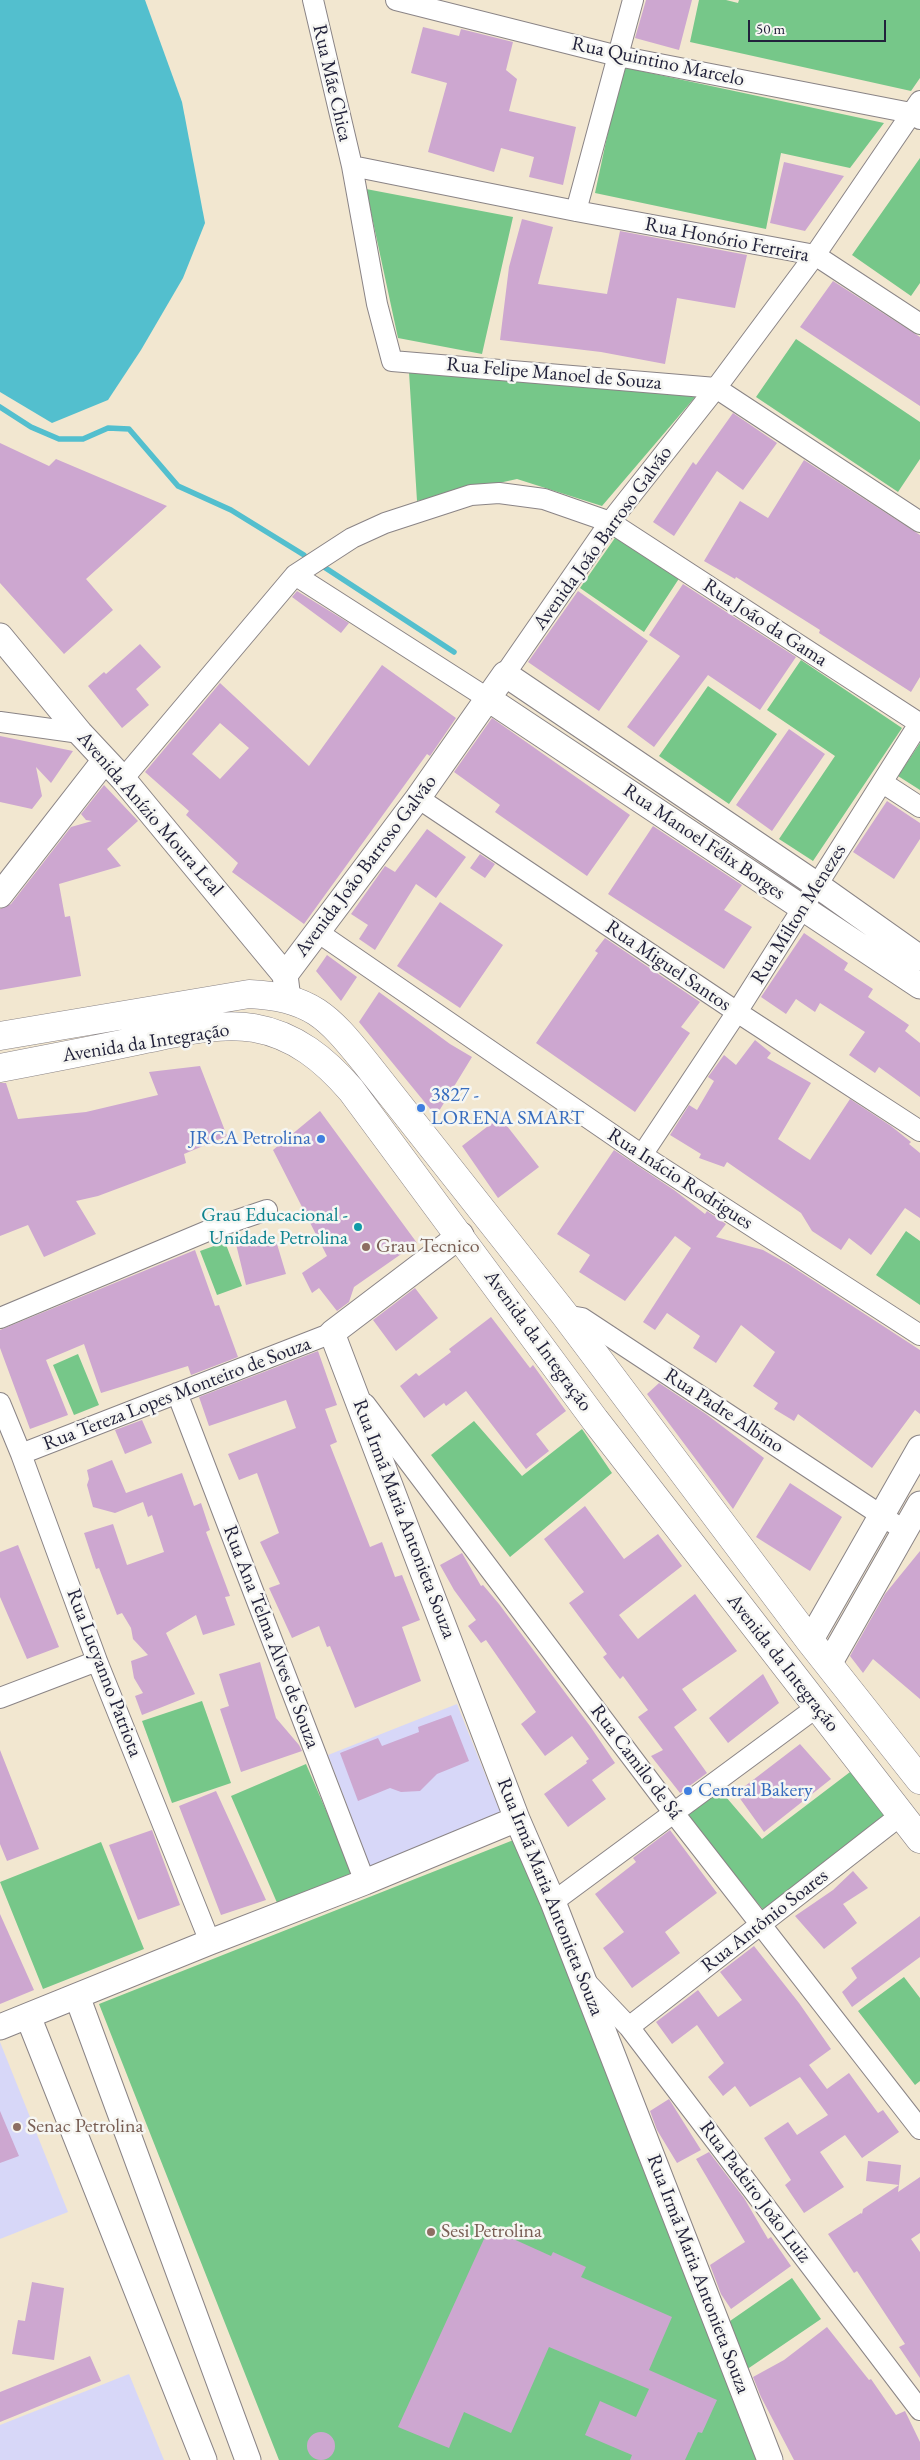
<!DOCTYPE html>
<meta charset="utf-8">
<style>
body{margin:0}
#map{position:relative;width:920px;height:2460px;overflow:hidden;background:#f2e7d0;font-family:"EB Garamond",serif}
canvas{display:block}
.scale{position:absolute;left:748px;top:20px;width:138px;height:22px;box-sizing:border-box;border:2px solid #22223b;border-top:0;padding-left:6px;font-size:15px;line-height:18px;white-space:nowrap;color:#22223b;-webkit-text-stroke:4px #f6f6f2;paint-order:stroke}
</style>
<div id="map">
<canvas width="920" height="2460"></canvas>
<div class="scale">50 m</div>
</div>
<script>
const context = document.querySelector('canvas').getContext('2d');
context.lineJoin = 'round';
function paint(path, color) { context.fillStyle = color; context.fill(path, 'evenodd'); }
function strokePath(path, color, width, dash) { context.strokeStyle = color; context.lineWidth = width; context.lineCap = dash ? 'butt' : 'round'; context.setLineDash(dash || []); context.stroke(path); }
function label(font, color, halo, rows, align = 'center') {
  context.font = font + ' "EB Garamond",serif'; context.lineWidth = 5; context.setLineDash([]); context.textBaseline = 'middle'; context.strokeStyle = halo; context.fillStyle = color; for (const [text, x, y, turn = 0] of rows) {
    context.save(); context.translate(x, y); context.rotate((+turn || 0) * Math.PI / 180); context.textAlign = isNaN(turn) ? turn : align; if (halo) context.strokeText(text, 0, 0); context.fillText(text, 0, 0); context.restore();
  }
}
paint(new Path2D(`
 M 457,1704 L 503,1819 L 372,1871 L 328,1755 Z
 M 0,2042 L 68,2212 L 0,2239 Z
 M 129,2374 L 164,2460 L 0,2460 L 0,2425 Z`), '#d7d7f8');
paint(new Path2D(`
 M 699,0 L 726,0 L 738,3 L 739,0 L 920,0 L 920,78 L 911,91 L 690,42 Z
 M 622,67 L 884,123 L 850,168 L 781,153 L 766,229 L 595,193 Z
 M 920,158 L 920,283 L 911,296 L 852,255 Z
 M 366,189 L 513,217 L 482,354 L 398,338 Z
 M 796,339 L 920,422 L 920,459 L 898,492 L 756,397 Z
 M 409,372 L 696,396 L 602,506 L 517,479 L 417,501 Z
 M 617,535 L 680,577 L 644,632 L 580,588 Z
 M 801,660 L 902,728 L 813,861 L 779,839 L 835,756 L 767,710 Z
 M 708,686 L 777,734 L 729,804 L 659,756 Z
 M 920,743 L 920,790 L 898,776 Z
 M 906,1231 L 920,1241 L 920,1305 L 876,1275 Z
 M 225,1242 L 242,1286 L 217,1295 L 200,1251 Z
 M 78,1354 L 99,1405 L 74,1415 L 53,1365 Z
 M 474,1421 L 522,1476 L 582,1429 L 612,1473 L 510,1557 L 431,1455 Z
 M 202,1701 L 231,1783 L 172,1803 L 142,1721 Z
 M 306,1764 L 353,1873 L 278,1905 L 231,1796 Z
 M 854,1769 L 888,1813 L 766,1913 L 681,1811 L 720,1790 L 762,1839 Z
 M 516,1839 L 762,2460 L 279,2460 L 99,2004 Z
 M 101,1842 L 144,1949 L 43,1989 L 0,1882 Z
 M 904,1977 L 920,1998 L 920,2081 L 915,2085 L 858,2011 Z
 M 792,2278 L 821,2319 L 746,2370 L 730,2321 Z`), '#76c789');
paint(new Path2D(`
 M 0,0 L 145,0 L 182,102 L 205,223 L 183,278 L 141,350 L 108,400 L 52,423 L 0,392 Z`), '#53bfce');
strokePath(new Path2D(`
 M 0,407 L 31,427 L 59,439 L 83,439 L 108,428 L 129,429 L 178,486 L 231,510 L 304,555
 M 324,567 L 454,652`), '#53bfce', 5.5);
paint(new Path2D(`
 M 646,0 L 692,0 L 679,50 L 635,38 Z
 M 423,27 L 459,36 L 461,29 L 513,42 L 506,70 L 517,79 L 509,111 L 576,127 L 563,185 L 529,177 L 534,157 L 501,148 L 494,172 L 428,152 L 447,83 L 411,73 Z
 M 784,162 L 844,176 L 805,231 L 770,223 Z
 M 522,219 L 553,227 L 538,284 L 607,294 L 620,231 L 747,255 L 735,308 L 677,298 L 665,364 L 601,352 L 500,340 L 509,267 Z
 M 833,281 L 920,337 L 920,406 L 800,327 Z
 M 733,413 L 777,443 L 743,490 L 717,471 L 674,536 L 653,522 L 693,462 L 696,465 Z
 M 0,443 L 49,466 L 56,459 L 167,506 L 86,579 L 113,610 L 64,654 L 0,583 Z
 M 804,460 L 920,535 L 920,677 L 911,692 L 819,633 L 820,630 L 736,577 L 735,579 L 704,561 L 740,501 L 768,518 Z
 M 683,584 L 796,657 L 760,710 L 708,675 L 654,747 L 627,727 L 680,656 L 649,635 Z
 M 297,591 L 349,623 L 341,633 L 292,597 Z
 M 578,591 L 648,641 L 599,711 L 528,662 Z
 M 140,644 L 161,667 L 136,689 L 149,705 L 122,728 L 88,686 L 104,672 L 106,674 Z
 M 382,665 L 456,718 L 430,756 L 427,754 L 304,924 L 232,872 L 238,863 L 186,815 L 189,811 L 145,772 L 220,683 L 309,766 ZM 220,723 L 249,748 L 220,779 L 192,754 Z
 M 492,718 L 630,815 L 587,876 L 495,812 L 500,805 L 454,772 Z
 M 789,729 L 825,754 L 772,831 L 736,805 Z
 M 0,736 L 73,751 L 51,783 L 36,767 L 42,796 L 32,809 L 0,802 Z
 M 104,785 L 138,821 L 107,849 L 121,866 L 59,884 L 65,917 L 70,916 L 81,976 L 0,990 L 0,909 L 11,904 L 71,827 L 92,821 L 86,820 L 81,814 Z
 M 887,801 L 920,823 L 920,839 L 894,879 L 853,852 Z
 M 653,826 L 742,885 L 724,910 L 752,927 L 724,969 L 608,894 Z
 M 427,829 L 466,857 L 436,898 L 416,884 L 375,950 L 359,939 L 368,925 L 351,914 L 385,866 L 395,872 Z
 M 480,854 L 495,864 L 485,878 L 470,868 Z
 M 440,902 L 503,945 L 460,1008 L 397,966 Z
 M 804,933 L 848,963 L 844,970 L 873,989 L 868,997 L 909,1025 L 905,1031 L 920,1043 L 920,1097 L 879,1067 L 875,1073 L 849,1055 L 865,1032 L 820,1003 L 815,1012 L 796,999 L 786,1014 L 761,997 Z
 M 605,938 L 700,1002 L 681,1027 L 690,1033 L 635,1112 L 536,1043 L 598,953 L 595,951 Z
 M 327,955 L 357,977 L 341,1001 L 316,971 Z
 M 379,992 L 450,1044 L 472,1057 L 436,1116 L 359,1022 Z
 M 755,1040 L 771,1053 L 767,1058 L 811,1083 L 778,1139 L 796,1151 L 810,1160 L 850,1099 L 891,1126 L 911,1142 L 909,1144 L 920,1153 L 920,1218 L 905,1208 L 871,1255 L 849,1238 L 841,1250 L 812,1231 L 801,1213 L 727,1162 L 724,1167 L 699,1158 L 701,1154 L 670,1135 L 689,1105 L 697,1110 L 714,1081 L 708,1077 L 724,1055 L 736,1065 Z
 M 200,1066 L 227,1136 L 184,1154 L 186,1163 L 98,1196 L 76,1201 L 96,1234 L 44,1257 L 28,1225 L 0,1236 L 0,1083 L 6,1083 L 18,1119 L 37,1117 L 86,1112 L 158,1095 L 149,1072 Z
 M 320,1111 L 417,1243 L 354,1287 L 349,1302 L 337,1311 L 319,1288 L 312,1293 L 302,1273 L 327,1256 L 273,1150 Z
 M 500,1117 L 539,1167 L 498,1198 L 462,1146 Z
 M 614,1150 L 674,1190 L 705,1214 L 707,1211 L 726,1224 L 716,1237 L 763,1250 L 788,1264 L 920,1350 L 920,1414 L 915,1410 L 872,1468 L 798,1414 L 794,1421 L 774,1409 L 778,1403 L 753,1386 L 775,1352 L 741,1325 L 716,1363 L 693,1348 L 700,1336 L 667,1313 L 655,1330 L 643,1322 L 691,1248 L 675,1236 L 625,1301 L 579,1272 L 590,1255 L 557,1234 Z
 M 274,1234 L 286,1274 L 246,1285 L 236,1244 Z
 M 195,1250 L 215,1306 L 219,1305 L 238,1357 L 191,1375 L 188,1366 L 101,1393 L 84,1344 L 46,1360 L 68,1415 L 30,1429 L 0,1348 L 0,1330 Z
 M 415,1288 L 438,1318 L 396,1351 L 373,1320 Z
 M 491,1317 L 530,1368 L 533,1365 L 566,1411 L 536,1434 L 549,1451 L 526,1469 L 466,1391 L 446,1406 L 444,1403 L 424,1418 L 400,1386 L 416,1373 L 419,1376 L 451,1352 L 449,1349 Z
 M 318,1351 L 337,1405 L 325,1409 L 337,1442 L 330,1445 L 370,1547 L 382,1542 L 395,1577 L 402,1575 L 420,1620 L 402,1627 L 421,1681 L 355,1708 L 330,1646 L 327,1647 L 319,1626 L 292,1638 L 269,1588 L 280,1584 L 260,1542 L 279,1533 L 257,1473 L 239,1480 L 228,1454 L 296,1428 L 286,1400 L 209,1426 L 199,1397 Z
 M 659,1383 L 706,1414 L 764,1458 L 733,1509 L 647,1394 Z
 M 142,1420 L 152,1443 L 125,1454 L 115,1430 Z
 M 112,1460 L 126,1493 L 182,1473 L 194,1506 L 201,1503 L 210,1530 L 206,1532 L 230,1596 L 225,1597 L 235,1625 L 203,1635 L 196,1615 L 166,1633 L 195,1694 L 142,1715 L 135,1696 L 143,1693 L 134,1678 L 131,1661 L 148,1655 L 133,1639 L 131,1628 L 122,1613 L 117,1615 L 99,1568 L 96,1569 L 84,1533 L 113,1524 L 127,1565 L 164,1552 L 152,1515 L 148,1517 L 143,1502 L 115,1513 L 93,1507 L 87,1485 L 89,1479 L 87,1470 Z
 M 790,1483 L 842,1517 L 810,1571 L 756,1537 Z
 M 585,1506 L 624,1559 L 658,1534 L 682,1566 L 619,1615 L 638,1639 L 695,1594 L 737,1651 L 682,1689 L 697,1710 L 674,1727 L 707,1773 L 680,1793 L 651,1756 L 663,1750 L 638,1717 L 648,1710 L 623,1676 L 620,1679 L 603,1657 L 607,1654 L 569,1603 L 584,1592 L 544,1539 Z
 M 18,1545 L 59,1647 L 27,1659 L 0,1597 L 0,1552 Z
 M 920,1551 L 920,1699 L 873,1659 L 863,1673 L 850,1656 L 885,1594 Z
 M 462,1553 L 481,1586 L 483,1585 L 499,1604 L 590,1726 L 615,1763 L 592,1780 L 606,1799 L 568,1827 L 544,1794 L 587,1763 L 586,1761 L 589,1759 L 572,1736 L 545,1756 L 521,1724 L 536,1712 L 486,1640 L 481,1643 L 468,1626 L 476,1620 L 454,1590 L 440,1565 Z
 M 260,1662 L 276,1718 L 299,1745 L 302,1751 L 241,1772 L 220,1709 L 229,1706 L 219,1674 Z
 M 763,1674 L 779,1703 L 728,1743 L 709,1718 Z
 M 451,1715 L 469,1761 L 437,1774 L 420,1791 L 401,1792 L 390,1788 L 358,1801 L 340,1753 L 378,1738 L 382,1746 L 419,1732 L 418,1727 Z
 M 800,1744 L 831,1779 L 764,1832 L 736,1793 Z
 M 0,1750 L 39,1849 L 7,1861 L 0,1844 Z
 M 216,1791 L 266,1900 L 221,1915 L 179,1806 Z
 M 152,1830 L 180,1905 L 138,1920 L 109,1845 Z
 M 670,1830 L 717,1893 L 665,1932 L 680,1953 L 632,1988 L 603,1948 L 624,1932 L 595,1894 L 636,1862 L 633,1858 Z
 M 853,1871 L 868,1888 L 843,1904 L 857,1923 L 824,1949 L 795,1916 L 833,1890 Z
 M 0,1914 L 34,1990 L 0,2004 Z
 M 920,1916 L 920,1957 L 852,2007 L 842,1992 L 857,1978 L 851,1968 Z
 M 754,1946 L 799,2003 L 831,2049 L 809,2065 L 827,2089 L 849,2073 L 878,2113 L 883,2110 L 899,2132 L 862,2158 L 845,2135 L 820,2152 L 844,2187 L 804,2213 L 785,2185 L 791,2180 L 764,2138 L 788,2122 L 797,2135 L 828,2115 L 800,2077 L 750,2107 L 735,2086 L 723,2096 L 708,2077 L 724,2063 L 697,2025 L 672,2044 L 656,2022 L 698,1990 L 718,2017 L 742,2000 L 720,1972 Z
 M 669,2099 L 701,2150 L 677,2163 L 657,2130 L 650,2111 Z
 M 0,2111 L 19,2156 L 0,2163 Z
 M 709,2152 L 744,2198 L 768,2239 L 771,2237 L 791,2266 L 731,2309 L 721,2294 L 710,2265 L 745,2242 L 696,2159 Z
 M 868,2161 L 901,2165 L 899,2185 L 866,2181 Z
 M 920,2177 L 920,2233 L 911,2239 L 920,2252 L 920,2378 L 899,2347 L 905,2344 L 857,2271 L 854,2273 L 828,2234 L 861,2213 L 862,2214 L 863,2209 L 899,2185 L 898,2192 Z
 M 489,2228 L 551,2256 L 553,2252 L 586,2267 L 581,2277 L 672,2317 L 649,2370 L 717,2400 L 702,2433 L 698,2432 L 685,2460 L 630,2460 L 632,2455 L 585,2435 L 600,2401 L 636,2417 L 649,2389 L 549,2347 L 511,2433 L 464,2412 L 449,2448 L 398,2427 Z
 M 32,2282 L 64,2288 L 54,2360 L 12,2354 L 18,2320 L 25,2321 Z
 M 827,2327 L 869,2380 L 871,2379 L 896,2415 L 905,2411 L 920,2442 L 920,2460 L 794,2460 L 761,2397 L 753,2377 L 784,2360 Z
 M 90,2356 L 101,2381 L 0,2422 L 0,2392 Z
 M307 2446a14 14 0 1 1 28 0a14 14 0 1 1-28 0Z`), '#cda7d0');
const minor = new Path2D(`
 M 313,0 L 352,166 L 377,304 L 392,361 L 716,388 L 920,522
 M 396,0 L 618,56 L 911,113 L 920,119
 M 352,166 L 576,211 L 815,255 L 920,324
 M 576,211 L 633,0
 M 295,575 L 487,698
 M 505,674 L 610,522 L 716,388 L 815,255 L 920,101
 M 0,722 L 80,733
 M 123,779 L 295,575 L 352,538 L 385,523 L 471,495 L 499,493 L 544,499 L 610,522 L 919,723
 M 883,783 L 920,807
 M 418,798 L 737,1012 L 920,1131
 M 319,933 L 642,1155 L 920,1335
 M 642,1155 L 737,1012 L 920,722
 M 565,1315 L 582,1318 L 905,1531
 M 0,1318 L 217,1227 L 267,1210
 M 177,1393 L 365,1882
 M 0,1403 L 21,1454 L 97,1661 L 210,1942
 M 365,1404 L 673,1812 L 920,2129
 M 21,1454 L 332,1333
 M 0,1698 L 97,1661
 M 553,1902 L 817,1707
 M 588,1984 L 629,2027 L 920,2410
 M 629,2027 L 901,1815`);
const tertiary = new Path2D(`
 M 0,636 L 80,733 L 123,779 L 285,975 L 287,991
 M 487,698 L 920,986
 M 0,895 L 105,760
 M 285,975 L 418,798 L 505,674 L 817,885 L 920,958
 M 461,1235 L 332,1333 L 517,1819 L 553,1902 L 770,2460
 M 810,1641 L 920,1448
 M 829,1664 L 920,1504
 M 77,1996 L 248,2460
 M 28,2016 L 204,2460
 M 0,2027 L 210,1942 L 365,1882 L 517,1819`);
const primary = new Path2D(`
 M 0,1036 L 249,994 C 311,997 328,1016 365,1062 L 565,1315 L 810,1641 L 920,1780
 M 0,1068 C 47,1059 94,1050 141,1040 C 177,1033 218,1022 254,1028 C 295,1035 325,1060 351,1090 L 595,1420 L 920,1839`);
strokePath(minor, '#8a8486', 22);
strokePath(tertiary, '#8a8486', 27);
strokePath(primary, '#8a8486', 29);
strokePath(minor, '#fff', 20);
strokePath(tertiary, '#fff', 25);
strokePath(primary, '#fff', 28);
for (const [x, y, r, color] of [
 [421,1108,5,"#3f7fe0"],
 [321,1139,5,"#3f7fe0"],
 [358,1227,5,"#0f9aa8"],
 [366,1247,5,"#8d6e63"],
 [688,1791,5,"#3f7fe0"],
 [17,2127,5,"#8d6e63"],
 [431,2232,5,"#8d6e63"]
]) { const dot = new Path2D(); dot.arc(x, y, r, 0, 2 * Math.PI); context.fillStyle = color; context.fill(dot); strokePath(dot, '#f6f6f2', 2); }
label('20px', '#22223b', '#f6f6f2', [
 ["Rua Quintino Marcelo",658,62,12],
 ["Rua Mãe Chica",332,83,77],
 ["Rua Honório Ferreira",727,240,11],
 ["Rua Felipe Manoel de Souza",554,374,5],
 ["Avenida João Barroso Galvão",603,538,-54],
 ["Rua João da Gama",765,623,33],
 ["Avenida Anízio Moura Leal",150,814,49],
 ["Rua Manoel Félix Borges",704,842,34],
 ["Avenida João Barroso Galvão",366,866,-53],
 ["Rua Milton Menezes",799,914,-58],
 ["Rua Miguel Santos",668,966,34],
 ["Avenida da Integração",146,1043,-9],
 ["Rua Inácio Rodrigues",680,1179,33],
 ["Avenida da Integração",538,1341,54],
 ["Rua Tereza Lopes Monteiro de Souza",177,1394,-21],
 ["Rua Padre Albino",724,1411,33],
 ["Rua Irmã Maria Antonieta Souza",404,1519,69],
 ["Rua Ana Telma Alves de Souza",271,1637,69],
 ["Avenida da Integração",783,1663,52],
 ["Rua Lucyanno Patriota",104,1673,69],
 ["Rua Camilo de Sá",636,1762,53],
 ["Rua Irmã Maria Antonieta Souza",550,1897,68],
 ["Rua Antônio Soares",765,1921,-38],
 ["Rua Padeiro João Luiz",755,2192,53],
 ["Rua Irmã Maria Antonieta Souza",698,2274,69]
]);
label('20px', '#366cbe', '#f6f6f2', [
 ["3827 -",431,1096],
 ["LORENA SMART",431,1119],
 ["JRCA Petrolina",311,1139,"right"],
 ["Central Bakery",698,1791]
], 'left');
label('20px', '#0d838f', '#f6f6f2', [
 ["Grau Educacional -",348,1216],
 ["Unidade Petrolina",348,1239]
], 'right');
label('20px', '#785e54', '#f6f6f2', [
 ["Grau Tecnico",376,1247],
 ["Senac Petrolina",27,2127],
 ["Sesi Petrolina",441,2232]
], 'left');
</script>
